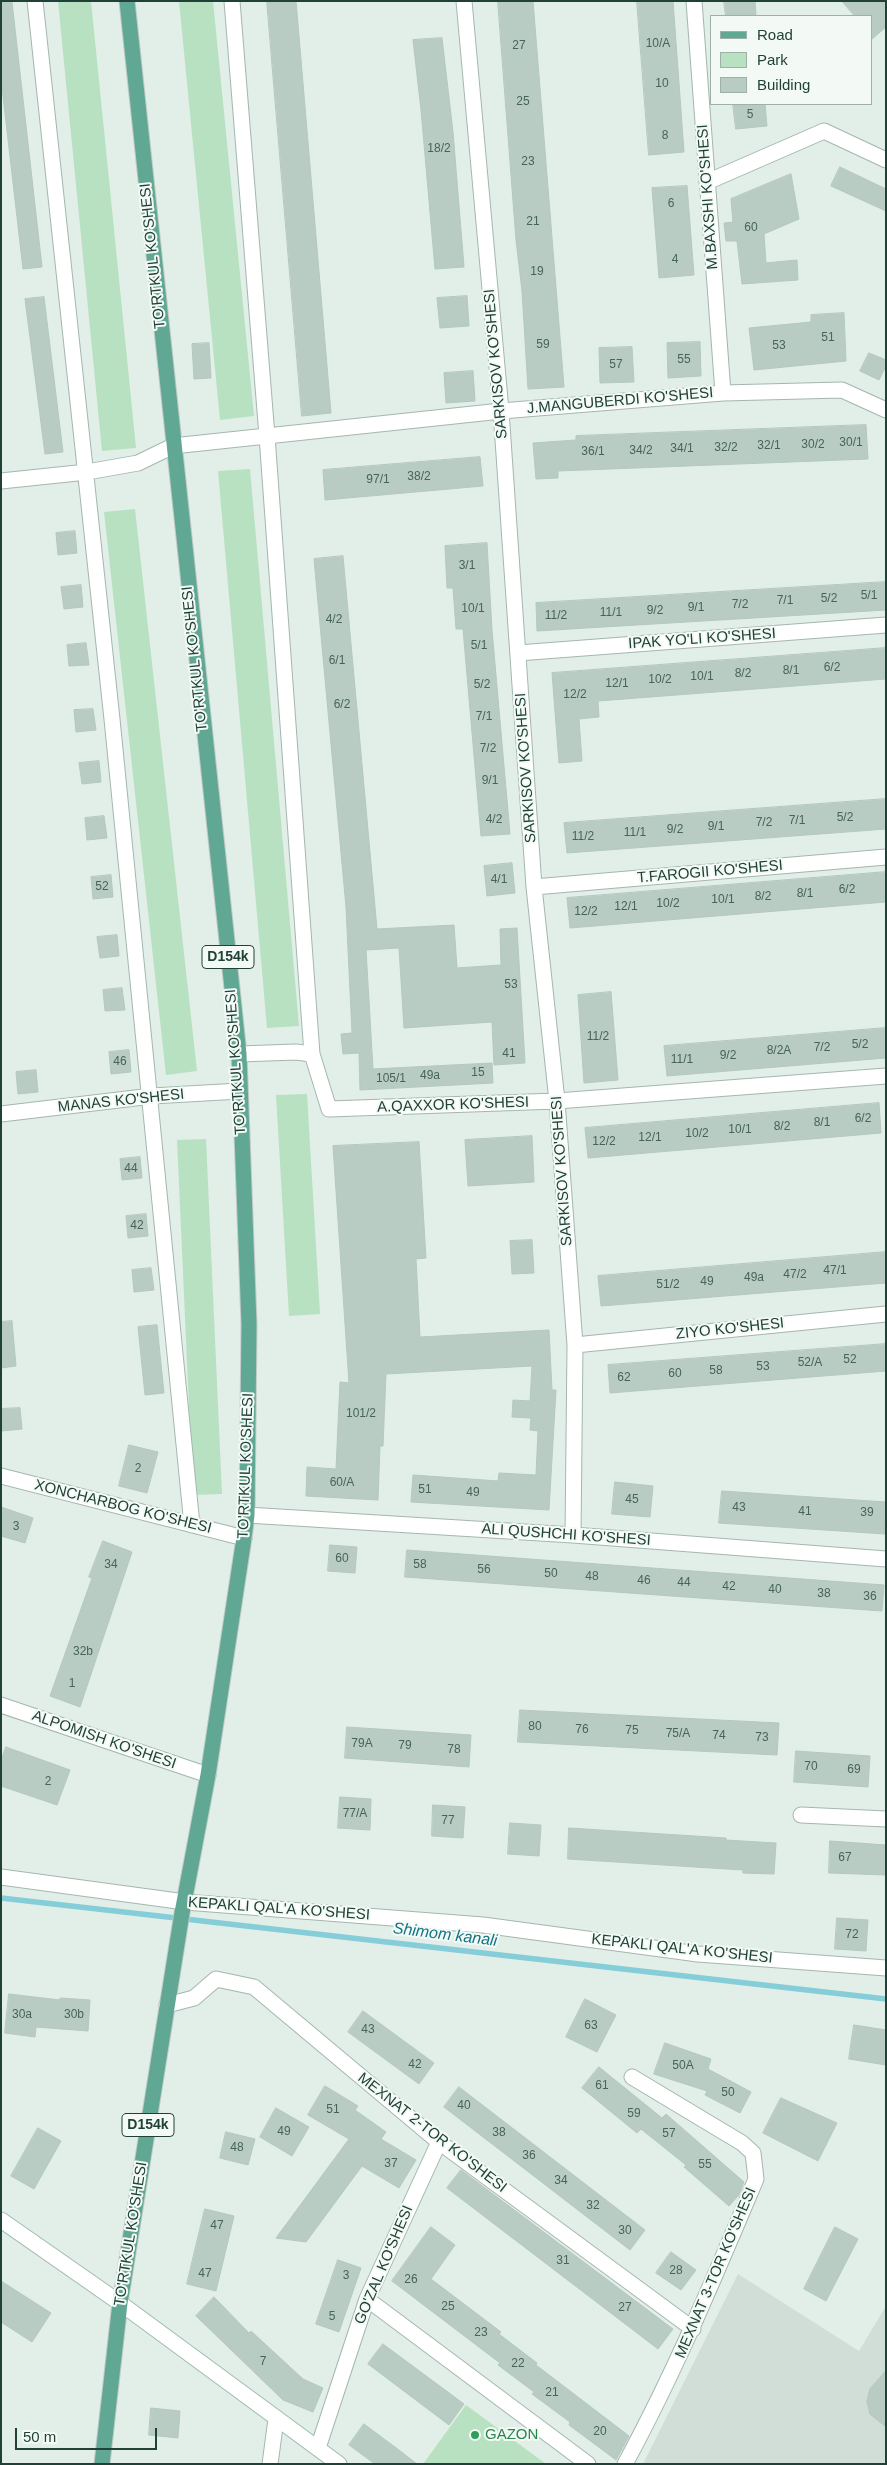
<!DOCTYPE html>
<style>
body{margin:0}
#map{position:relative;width:887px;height:2465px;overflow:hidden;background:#e2eee8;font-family:Arial,sans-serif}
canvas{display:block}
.frame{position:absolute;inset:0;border:2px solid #204137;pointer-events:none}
.legend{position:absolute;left:710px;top:15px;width:162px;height:90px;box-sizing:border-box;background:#f3faf6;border:1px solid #9fb0aa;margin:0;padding:6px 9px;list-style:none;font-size:15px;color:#204137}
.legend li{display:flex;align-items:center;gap:10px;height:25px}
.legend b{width:25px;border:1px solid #9fb0aa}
.scale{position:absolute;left:15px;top:2428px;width:142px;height:22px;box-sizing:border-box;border:2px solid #204137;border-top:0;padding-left:6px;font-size:15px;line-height:18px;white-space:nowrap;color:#204137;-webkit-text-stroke:4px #f3faf6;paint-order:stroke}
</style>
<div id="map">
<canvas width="887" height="2465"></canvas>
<div class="frame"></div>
<ul class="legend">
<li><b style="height:6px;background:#61a894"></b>Road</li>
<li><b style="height:14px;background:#b8e1c2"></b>Park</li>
<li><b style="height:14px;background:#b9ccc4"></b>Building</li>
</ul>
<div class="scale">50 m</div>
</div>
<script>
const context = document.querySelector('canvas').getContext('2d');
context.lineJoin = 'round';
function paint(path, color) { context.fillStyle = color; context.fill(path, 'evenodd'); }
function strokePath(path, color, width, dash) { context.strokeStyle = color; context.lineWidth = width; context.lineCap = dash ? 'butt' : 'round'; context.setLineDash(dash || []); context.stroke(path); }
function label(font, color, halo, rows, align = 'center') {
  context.font = font + ' Arial,sans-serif'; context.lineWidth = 4; context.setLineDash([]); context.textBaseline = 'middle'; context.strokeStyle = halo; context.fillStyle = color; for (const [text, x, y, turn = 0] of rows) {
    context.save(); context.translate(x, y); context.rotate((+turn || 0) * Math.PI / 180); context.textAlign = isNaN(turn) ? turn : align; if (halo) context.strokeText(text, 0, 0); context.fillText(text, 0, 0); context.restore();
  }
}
paint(new Path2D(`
 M 738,2274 L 859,2351 L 886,2306 L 886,2464 L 643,2464 Z`), '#d0ded7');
paint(new Path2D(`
 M 58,1 L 91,1 L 136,448 L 102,451 Z
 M 179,1 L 213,1 L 254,416 L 220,420 Z
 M 250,469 L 299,1026 L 267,1028 L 218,471 Z
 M 135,509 L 197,1071 L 166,1075 L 104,512 Z
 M 307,1094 L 320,1314 L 289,1316 L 276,1095 Z
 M 206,1139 L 222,1494 L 193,1495 L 177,1140 Z
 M 466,2405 L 546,2464 L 423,2464 Z`), '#b8e1c2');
strokePath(new Path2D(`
 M 1,1898 L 886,1999`), '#84cdd9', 5.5);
const building = new Path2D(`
 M 267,1 L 296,1 L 331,413 L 302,416 Z
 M 498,1 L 533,1 L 564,387 L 528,389 L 522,291 L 516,240 Z
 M 637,1 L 673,1 L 684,152 L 649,155 Z
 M 724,1 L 755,1 L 756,16 L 726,16 Z
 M 842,1 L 886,1 L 886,27 L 871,40 L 871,16 L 855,16 Z
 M 12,2 L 42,267 L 23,269 L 1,79 L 1,3 Z
 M 442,38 L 453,132 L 464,267 L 435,269 L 421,110 L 413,40 Z
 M 733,104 L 765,104 L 767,126 L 736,129 Z
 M 840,167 L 886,189 L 886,211 L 831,186 Z
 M 791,174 L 799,219 L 764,234 L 766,263 L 797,260 L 798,280 L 742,284 L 737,241 L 726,241 L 724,223 L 733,222 L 731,199 Z
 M 687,186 L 694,275 L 659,278 L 652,188 Z
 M 467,296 L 469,326 L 440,328 L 437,298 Z
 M 44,297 L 63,452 L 45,454 L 25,299 Z
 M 844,313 L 846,361 L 754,370 L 749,328 L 811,322 L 811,315 Z
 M 700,342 L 701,376 L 668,378 L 667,343 Z
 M 209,343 L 211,378 L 194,379 L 192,344 Z
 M 632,347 L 634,382 L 600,383 L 599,348 Z
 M 869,353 L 886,360 L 886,366 L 879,380 L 860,371 Z
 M 473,371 L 475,401 L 446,403 L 444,373 Z
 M 866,425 L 868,459 L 558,471 L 558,478 L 536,479 L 533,443 L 576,440 L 576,436 Z
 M 480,457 L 483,486 L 325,500 L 323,470 Z
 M 75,531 L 77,553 L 58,555 L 56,533 Z
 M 487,543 L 492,630 L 510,834 L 481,836 L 463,629 L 456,629 L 453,588 L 447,588 L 445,546 Z
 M 343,556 L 377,929 L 454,925 L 457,968 L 501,965 L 500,929 L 517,928 L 525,1063 L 494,1065 L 492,1022 L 404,1028 L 399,948 L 366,950 L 373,1069 L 492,1063 L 493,1083 L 360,1090 L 359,1053 L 343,1054 L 341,1034 L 352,1033 L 346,907 L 314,559 Z
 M 886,582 L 886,610 L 537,631 L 536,603 Z
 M 81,585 L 83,607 L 64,609 L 61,587 Z
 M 86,643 L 89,665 L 69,666 L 67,645 Z
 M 886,648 L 886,679 L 598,701 L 599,717 L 579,719 L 582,761 L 559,763 L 552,673 Z
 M 93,709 L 96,730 L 76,732 L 74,710 Z
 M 99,761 L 101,782 L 82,784 L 79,763 Z
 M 886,799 L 886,829 L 567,853 L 564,823 Z
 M 104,816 L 107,838 L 87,840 L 85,818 Z
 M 512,863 L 515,893 L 487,896 L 484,866 Z
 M 886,872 L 886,902 L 570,928 L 567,898 Z
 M 111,875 L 113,897 L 93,899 L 91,877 Z
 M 117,935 L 119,956 L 100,958 L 97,937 Z
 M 122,988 L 125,1010 L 105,1011 L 103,990 Z
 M 611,992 L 618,1080 L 584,1083 L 578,995 Z
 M 886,1028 L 886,1058 L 667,1076 L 664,1046 Z
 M 129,1050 L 131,1072 L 111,1074 L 109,1052 Z
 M 36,1070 L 38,1092 L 18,1094 L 16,1072 Z
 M 879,1103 L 881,1133 L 588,1158 L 585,1128 Z
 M 532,1136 L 534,1182 L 468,1186 L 465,1140 Z
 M 419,1142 L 426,1258 L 416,1259 L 420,1337 L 549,1330 L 552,1390 L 556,1390 L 549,1510 L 411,1502 L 413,1475 L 498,1481 L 499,1473 L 536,1475 L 538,1431 L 530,1430 L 531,1418 L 512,1417 L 513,1400 L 530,1401 L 532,1366 L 386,1374 L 383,1446 L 380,1446 L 378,1500 L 306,1496 L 307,1467 L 336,1469 L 340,1382 L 349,1383 L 333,1146 Z
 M 140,1157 L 142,1178 L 122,1180 L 120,1159 Z
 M 146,1214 L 148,1236 L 128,1238 L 126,1216 Z
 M 532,1240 L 534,1273 L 512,1274 L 510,1241 Z
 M 886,1252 L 886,1283 L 601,1306 L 598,1276 Z
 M 151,1268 L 154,1290 L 134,1292 L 132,1270 Z
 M 12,1321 L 16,1366 L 1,1368 L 1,1322 Z
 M 157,1325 L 164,1393 L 145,1395 L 138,1327 Z
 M 886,1344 L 886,1371 L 610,1393 L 608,1365 Z
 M 20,1408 L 22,1429 L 2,1431 L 1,1409 Z
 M 129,1445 L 158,1452 L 147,1493 L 119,1486 Z
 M 615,1482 L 653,1486 L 650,1517 L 612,1514 Z
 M 722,1491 L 886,1502 L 885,1534 L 719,1523 Z
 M 1,1507 L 33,1518 L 25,1543 L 1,1536 Z
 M 103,1541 L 132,1552 L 80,1707 L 50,1696 L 92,1578 L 89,1577 Z
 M 330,1545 L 357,1547 L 355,1573 L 328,1571 Z
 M 407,1550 L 884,1585 L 882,1611 L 405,1577 Z
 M 520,1710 L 779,1723 L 777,1755 L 518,1742 Z
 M 347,1727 L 471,1735 L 469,1767 L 345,1758 Z
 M 6,1747 L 70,1770 L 57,1805 L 1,1786 L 1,1761 Z
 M 796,1751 L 870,1756 L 868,1787 L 794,1782 Z
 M 340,1797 L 371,1799 L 370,1830 L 338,1828 Z
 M 433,1805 L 465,1807 L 463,1838 L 432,1836 Z
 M 510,1823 L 541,1825 L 539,1856 L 508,1854 Z
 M 569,1828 L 726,1838 L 726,1840 L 776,1843 L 774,1874 L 743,1873 L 743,1870 L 568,1859 Z
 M 830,1841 L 886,1845 L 886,1875 L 829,1873 Z
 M 837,1918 L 868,1920 L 866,1951 L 835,1949 Z
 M 9,1994 L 60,2000 L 60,1998 L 90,2000 L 88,2031 L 36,2027 L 35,2037 L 5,2033 Z
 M 585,1999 L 616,2015 L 597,2052 L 566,2037 Z
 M 363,2011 L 434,2063 L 419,2084 L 348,2032 Z
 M 854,2025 L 886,2030 L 886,2065 L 849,2059 Z
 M 665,2043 L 711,2059 L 708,2069 L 751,2092 L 740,2113 L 705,2095 L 707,2091 L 654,2074 Z
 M 599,2067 L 662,2118 L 666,2114 L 744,2182 L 739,2195 L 729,2206 L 684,2167 L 686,2165 L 641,2129 L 637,2133 L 582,2088 Z
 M 325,2086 L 358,2106 L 355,2110 L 386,2132 L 381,2139 L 416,2160 L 399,2188 L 362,2166 L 306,2242 L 276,2238 L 349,2139 L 308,2115 Z
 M 459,2087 L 645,2230 L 630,2250 L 444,2107 Z
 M 781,2098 L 837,2123 L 818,2161 L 763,2133 Z
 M 276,2108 L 309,2127 L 292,2156 L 260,2137 Z
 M 38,2128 L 61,2141 L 34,2189 L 11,2176 Z
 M 226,2132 L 255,2139 L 248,2165 L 220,2158 Z
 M 461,2170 L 673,2329 L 658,2349 L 447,2188 Z
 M 205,2209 L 234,2216 L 216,2291 L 187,2284 Z
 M 431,2227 L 455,2245 L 431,2279 L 501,2332 L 499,2334 L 537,2363 L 536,2365 L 629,2436 L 616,2460 L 569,2425 L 570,2422 L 532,2394 L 534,2392 L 498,2365 L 500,2363 L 392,2281 Z
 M 835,2227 L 858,2239 L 826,2301 L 804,2289 Z
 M 671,2252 L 696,2270 L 681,2290 L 656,2273 Z
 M 338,2260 L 361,2268 L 339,2332 L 316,2324 Z
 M 1,2281 L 51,2313 L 32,2342 L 1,2322 Z
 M 214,2297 L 249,2333 L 251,2331 L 303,2379 L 323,2388 L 313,2412 L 283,2400 L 196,2316 Z
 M 383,2344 L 464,2404 L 449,2425 L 368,2364 Z
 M 886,2371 L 886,2427 L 870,2414 L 867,2401 L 870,2389 Z
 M 151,2408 L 180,2411 L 178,2438 L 149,2435 Z
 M 364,2424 L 399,2450 L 417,2464 L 375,2464 L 349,2445 Z`);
paint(building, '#b9ccc4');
strokePath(building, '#b3c8bf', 1);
const street = new Path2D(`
 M 35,1 C 91,509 144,1016 192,1525
 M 232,1 L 267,436 L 312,1054
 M 464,1 L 501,411 L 534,887 L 557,1101 L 575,1345 L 573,1535
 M 694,1 L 723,393
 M 707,182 L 824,131 L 886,160
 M 1,481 L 87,472 L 138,463 L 173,446 L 501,411 L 723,393 L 842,390 L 886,410
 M 518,653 L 886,625
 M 534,887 L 886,857
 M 239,1054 L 296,1052 L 312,1054 L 329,1109 L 557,1101 L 886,1076
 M 1,1114 L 152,1096 L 240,1091
 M 575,1345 L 886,1314
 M 1,1476 L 244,1538
 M 247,1515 L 573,1535 L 886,1559
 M 1,1705 L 208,1775
 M 801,1815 L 886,1819
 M 1,1877 L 185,1902 L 483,1925 L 698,1954 L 886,1968
 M 167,2005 L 194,1998 L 216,1979 L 254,1987 L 439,2142 L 693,2329
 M 367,2299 L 588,2464
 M 318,2448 L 367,2299 L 439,2142
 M 270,2464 L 276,2419
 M 625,2464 C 675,2372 715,2276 756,2179 L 753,2153 L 742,2143 L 632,2077`);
const secondary = new Path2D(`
 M 1,2220 L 120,2303 L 339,2464`);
const primary = new Path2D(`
 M 102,2464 L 120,2303 L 182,1913 L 208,1775 L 244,1538 L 247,1515 L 249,1324 L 239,1054 L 127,1`);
strokePath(street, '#a4b7af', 17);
strokePath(secondary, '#9fbbb0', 17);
strokePath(primary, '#c1cac7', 17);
strokePath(street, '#fff', 15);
strokePath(secondary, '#fff', 15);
strokePath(primary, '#61a894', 15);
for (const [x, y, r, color] of [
 [475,2435,5,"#2e9e5b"]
]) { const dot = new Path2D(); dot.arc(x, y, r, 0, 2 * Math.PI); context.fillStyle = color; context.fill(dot); strokePath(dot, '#f3faf6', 2); }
label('12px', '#46645a', null, [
 ["10/A",658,44],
 ["27",519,46],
 ["10",662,84],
 ["25",523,102],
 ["5",750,115],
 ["8",665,136],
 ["18/2",439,149],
 ["23",528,162],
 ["6",671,204],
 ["21",533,222],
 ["60",751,228],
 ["4",675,260],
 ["19",537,272],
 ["51",828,338],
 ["59",543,345],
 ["53",779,346],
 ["55",684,360],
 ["57",616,365],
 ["30/1",851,443],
 ["30/2",813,445],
 ["32/1",769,446],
 ["32/2",726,448],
 ["34/1",682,449],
 ["34/2",641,451],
 ["36/1",593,452],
 ["38/2",419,477],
 ["97/1",378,480],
 ["3/1",467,566],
 ["5/1",869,596],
 ["5/2",829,599],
 ["7/1",785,601],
 ["7/2",740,605],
 ["9/1",696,608],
 ["10/1",473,609],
 ["9/2",655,611],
 ["11/1",611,613],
 ["11/2",556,616],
 ["4/2",334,620],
 ["5/1",479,646],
 ["6/1",337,661],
 ["6/2",832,668],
 ["8/1",791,671],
 ["8/2",743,674],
 ["10/1",702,677],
 ["10/2",660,680],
 ["12/1",617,684],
 ["5/2",482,685],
 ["12/2",575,695],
 ["6/2",342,705],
 ["7/1",484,717],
 ["7/2",488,749],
 ["9/1",490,781],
 ["5/2",845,818],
 ["4/2",494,820],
 ["7/1",797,821],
 ["7/2",764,823],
 ["9/1",716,827],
 ["9/2",675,830],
 ["11/1",635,833],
 ["11/2",583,837],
 ["4/1",499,880],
 ["52",102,887],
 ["6/2",847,890],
 ["8/1",805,894],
 ["8/2",763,897],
 ["10/1",723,900],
 ["10/2",668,904],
 ["12/1",626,907],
 ["12/2",586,912],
 ["53",511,985],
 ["11/2",598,1037],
 ["5/2",860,1045],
 ["7/2",822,1048],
 ["8/2A",779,1051],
 ["41",509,1054],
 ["9/2",728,1056],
 ["11/1",682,1060],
 ["46",120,1062],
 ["15",478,1073],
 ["49a",430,1076],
 ["105/1",391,1079],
 ["6/2",863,1119],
 ["8/1",822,1123],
 ["8/2",782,1127],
 ["10/1",740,1130],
 ["10/2",697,1134],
 ["12/1",650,1138],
 ["12/2",604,1142],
 ["44",131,1169],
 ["42",137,1226],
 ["47/1",835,1271],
 ["47/2",795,1275],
 ["49a",754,1278],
 ["49",707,1282],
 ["51/2",668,1285],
 ["52",850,1360],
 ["52/A",810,1363],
 ["53",763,1367],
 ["58",716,1371],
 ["60",675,1374],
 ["62",624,1378],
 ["101/2",361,1414],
 ["2",138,1469],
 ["60/A",342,1483],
 ["51",425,1490],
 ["49",473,1493],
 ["45",632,1500],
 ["43",739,1508],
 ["41",805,1512],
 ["39",867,1513],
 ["3",16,1527],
 ["60",342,1559],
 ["34",111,1565],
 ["58",420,1565],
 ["56",484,1570],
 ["50",551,1574],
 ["48",592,1577],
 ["46",644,1581],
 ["44",684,1583],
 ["42",729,1587],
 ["40",775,1590],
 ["38",824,1594],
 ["36",870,1597],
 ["32b",83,1652],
 ["1",72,1684],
 ["80",535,1727],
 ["76",582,1730],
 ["75",632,1731],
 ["75/A",678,1734],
 ["74",719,1736],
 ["73",762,1738],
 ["79A",362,1744],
 ["79",405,1746],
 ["78",454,1750],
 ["70",811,1767],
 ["69",854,1770],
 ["2",48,1782],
 ["77/A",355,1814],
 ["77",448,1821],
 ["67",845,1858],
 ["72",852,1935],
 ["30a",22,2015],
 ["30b",74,2015],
 ["63",591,2026],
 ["43",368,2030],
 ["42",415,2065],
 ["50A",683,2066],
 ["61",602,2086],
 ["50",728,2093],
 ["40",464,2106],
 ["51",333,2110],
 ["59",634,2114],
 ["49",284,2132],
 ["38",499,2133],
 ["57",669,2134],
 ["48",237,2148],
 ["36",529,2156],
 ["37",391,2164],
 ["55",705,2165],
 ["34",561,2181],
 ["32",593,2206],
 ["47",217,2226],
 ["30",625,2231],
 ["31",563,2261],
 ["28",676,2271],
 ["47",205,2274],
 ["3",346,2276],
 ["26",411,2280],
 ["25",448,2307],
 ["27",625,2308],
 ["5",332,2317],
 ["23",481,2333],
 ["7",263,2362],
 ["22",518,2364],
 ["21",552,2393],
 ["20",600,2432]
]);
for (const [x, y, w] of [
 [228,957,52],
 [148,2125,52]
]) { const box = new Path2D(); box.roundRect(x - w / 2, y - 11.5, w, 23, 4); context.fillStyle = '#f3faf6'; context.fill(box); strokePath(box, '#204137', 1); }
label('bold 14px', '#204137', null, [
 ["D154k",228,957],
 ["D154k",148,2125]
]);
label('15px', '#204137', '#f3faf6', [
 ["M.BAXSHI KO'SHESI",708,197,-94],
 ["TO'RTKUL KO'SHESI",153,256,-96],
 ["SARKISOV KO'SHESI",496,364,-95],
 ["J.MANGUBERDI KO'SHESI",620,401,-5],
 ["IPAK YO'LI KO'SHESI",702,639,-4],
 ["TO'RTKUL KO'SHESI",195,659,-96],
 ["SARKISOV KO'SHESI",526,768,-94],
 ["T.FAROGII KO'SHESI",710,872,-5],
 ["TO'RTKUL KO'SHESI",236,1062,-94],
 ["MANAS KO'SHESI",121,1101,-6],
 ["A.QAXXOR KO'SHESI",453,1105,-2],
 ["SARKISOV KO'SHESI",562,1171,-94],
 ["ZIYO KO'SHESI",730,1329,-6],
 ["TO'RTKUL KO'SHESI",246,1466,-88],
 ["XONCHARBOG KO'SHESI",123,1507,14],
 ["ALI QUSHCHI KO'SHESI",566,1535,4],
 ["ALPOMISH KO'SHESI",104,1740,19],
 ["KEPAKLI QAL'A KO'SHESI",279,1909,4],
 ["KEPAKLI QAL'A KO'SHESI",682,1949,6],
 ["MEXNAT 2-TOR KO'SHESI",432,2133,38],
 ["TO'RTKUL KO'SHESI",131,2234,-81],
 ["GO'ZAL KO'SHESI",384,2265,-67],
 ["MEXNAT 3-TOR KO'SHESI",716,2273,-67]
]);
label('15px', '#27864d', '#f3faf6', [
 ["GAZON",485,2435]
], 'left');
label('italic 16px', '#137384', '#f3faf6', [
 ["Shimom kanali",445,1935,7]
]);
</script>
